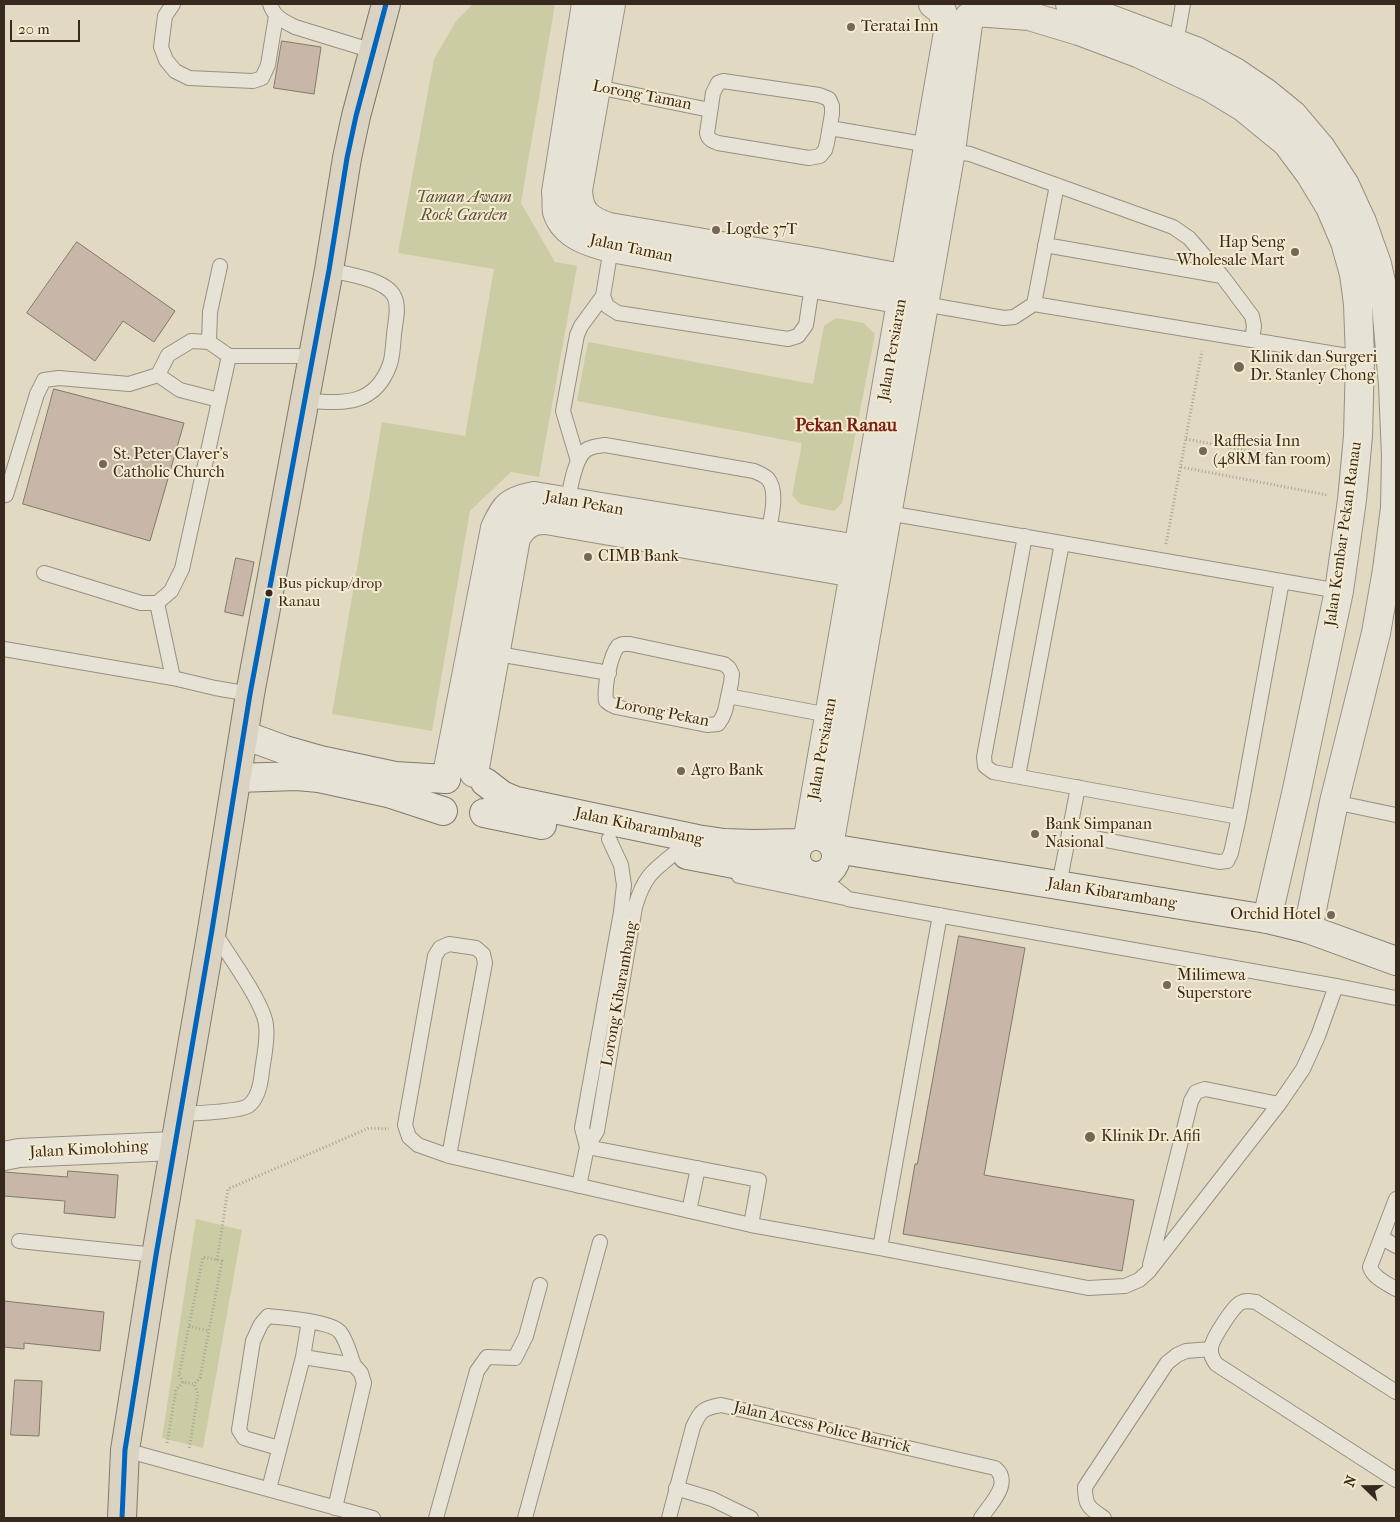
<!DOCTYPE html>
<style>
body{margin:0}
#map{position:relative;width:1400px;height:1522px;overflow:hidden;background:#e1d9c1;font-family:"IM FELL French Canon",serif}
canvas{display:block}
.frame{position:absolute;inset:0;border:5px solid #38291f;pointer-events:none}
.north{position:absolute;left:1340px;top:1462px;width:50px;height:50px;-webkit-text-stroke:4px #f4eace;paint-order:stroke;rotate:292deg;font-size:14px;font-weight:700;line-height:20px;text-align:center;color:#38291f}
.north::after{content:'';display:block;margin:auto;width:18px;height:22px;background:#38291f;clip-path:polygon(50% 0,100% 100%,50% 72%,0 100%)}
.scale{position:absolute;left:10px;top:20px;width:70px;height:22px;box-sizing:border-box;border:2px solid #38291f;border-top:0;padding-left:6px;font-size:15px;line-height:18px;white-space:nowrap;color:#38291f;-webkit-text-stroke:4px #f4eace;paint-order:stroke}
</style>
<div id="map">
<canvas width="1400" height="1522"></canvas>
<div class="frame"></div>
<div class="north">N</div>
<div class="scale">20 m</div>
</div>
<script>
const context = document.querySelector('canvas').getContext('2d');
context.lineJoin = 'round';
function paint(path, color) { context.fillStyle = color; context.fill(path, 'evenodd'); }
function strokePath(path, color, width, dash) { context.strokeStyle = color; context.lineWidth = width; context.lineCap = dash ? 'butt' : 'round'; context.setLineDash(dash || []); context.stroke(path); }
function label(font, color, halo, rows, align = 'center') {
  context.font = font + ' "IM FELL French Canon",serif'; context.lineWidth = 4; context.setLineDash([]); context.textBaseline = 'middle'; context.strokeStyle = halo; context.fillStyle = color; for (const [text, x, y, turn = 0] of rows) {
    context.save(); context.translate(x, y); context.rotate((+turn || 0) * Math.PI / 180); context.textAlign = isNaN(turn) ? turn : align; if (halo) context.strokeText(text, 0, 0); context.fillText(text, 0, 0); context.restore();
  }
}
paint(new Path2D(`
 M 473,4 L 555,4 L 521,203 L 555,262 L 577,266 L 539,477 L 511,472 L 470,511 L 432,731 L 332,714 L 382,422 L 465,436 L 494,269 L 398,253 L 434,59 L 456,21 Z
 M 836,318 L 864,323 L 875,334 L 842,503 L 834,511 L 800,504 L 792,495 L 802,443 L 577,401 L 588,342 L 813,384 L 824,326 Z
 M 196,1219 L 242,1230 L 203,1448 L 162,1438 Z`), '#cccca4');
const building = new Path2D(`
 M 282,41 L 321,47 L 314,94 L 274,88 Z
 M 77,242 L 175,311 L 154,342 L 123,321 L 95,361 L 27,313 Z
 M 54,389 L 184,423 L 150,541 L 23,504 Z
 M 236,558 L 254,562 L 243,616 L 225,612 Z
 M 959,936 L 1025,948 L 984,1175 L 1134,1200 L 1122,1271 L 903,1234 L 915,1164 L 917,1164 Z
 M 68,1171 L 118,1175 L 115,1218 L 64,1213 L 65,1201 L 4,1196 L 4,1172 L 67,1177 Z
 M 4,1301 L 104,1312 L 100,1351 L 24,1343 L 24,1349 L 4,1347 Z
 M 15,1380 L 42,1381 L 39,1436 L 11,1435 Z`);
paint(building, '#c8b6a8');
strokePath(building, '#80796c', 1);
const lane = new Path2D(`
 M 173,4 L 165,16 L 161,47 L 166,60 L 175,71 L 189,78 L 253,81 L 262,78 L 268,65 L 276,16
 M 270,4 C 274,17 283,21 295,27 L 373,51
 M 1176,43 L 1183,4
 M 723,81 L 819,95 L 829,99 L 832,106 L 832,114 L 827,143 L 825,150 L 820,156 L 809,158 L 718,143 C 712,141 708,139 707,133 L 713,93 L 718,83 Z
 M 592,86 L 710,110
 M 830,128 L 929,145
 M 951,151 L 970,154 L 1173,227 L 1189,238 L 1222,276 L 1252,316 L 1254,326 L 1252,340
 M 1045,245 L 1222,276
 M 611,248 L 603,296 L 607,306 L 618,313 L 788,339 L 798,336 L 806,325 L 813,280
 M 924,304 L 1004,318 L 1014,317 L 1034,304 L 1360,358
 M 1034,304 L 1057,185
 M 209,342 L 210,312 L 220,266
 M 158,375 L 180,390 L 219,400
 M 305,401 C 342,403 375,407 390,364 C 393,355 393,344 394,334 C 395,323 400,307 394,296 C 385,279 347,274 329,270
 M 578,461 L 563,411 L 577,335 L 581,326 L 603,296
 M 6,495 L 37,394 L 44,380 L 59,378 L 129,384 L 158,375 L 168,355 L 191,341 L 209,342 L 229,356 L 313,356
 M 567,505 C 570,490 574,459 586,450 C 592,446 598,446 605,445 L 754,471 C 759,473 764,475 768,479 C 779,492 770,523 767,539
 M 888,513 L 1339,591
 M 1025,536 L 984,757 L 985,766 L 993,772 L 1239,817 L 1282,581
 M 44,573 L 141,603 L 157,603 L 171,591 L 182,569 L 229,356
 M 157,603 L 173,678
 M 623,644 L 630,644 L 724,664 L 729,668 L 732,674 L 731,683 L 725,711 L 722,718 L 718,724 L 707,725 L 616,707 L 610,704 L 606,701 C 604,688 610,656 618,646 Z
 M 4,649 L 173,678 L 215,688 L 250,694
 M 492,653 L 609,673
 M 728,696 L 829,715
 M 1018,776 L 1062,543
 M 1334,802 L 1396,815
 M 1069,833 L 1219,862 L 1227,861 L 1231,853 L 1239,817
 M 739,876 L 845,898
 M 820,876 L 848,899 L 1336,986 L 1396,998
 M 1059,885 L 1078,787
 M 449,944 L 476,948 L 483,954 L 485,963 L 449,1156 L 418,1145 L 409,1137 L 405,1125 L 435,956 L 440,948 Z
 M 180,1114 C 194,1113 238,1112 248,1106 C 258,1099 261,1082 262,1071 C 264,1056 268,1040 266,1025 C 264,1003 227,953 214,932
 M 587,1147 L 582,1128 L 621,912 L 624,885 L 621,865 L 609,839
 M 587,1147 L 759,1180 L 751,1225
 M 449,1156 L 751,1225 L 880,1248 L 1088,1288 L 1125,1286 L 1139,1280 L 1149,1271 L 1279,1104 L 1303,1069 L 1318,1036 L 1336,986
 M 579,1186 L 587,1147 L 597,1131 L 635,907 C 644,877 651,872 675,853
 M 1396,1199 L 1370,1267 C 1373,1278 1388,1284 1396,1289
 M 689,1211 L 698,1168
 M 1382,1238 L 1396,1246
 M 19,1241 L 156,1255
 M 880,1248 L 940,915
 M 1150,1265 L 1191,1101 L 1196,1092 L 1205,1089 L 1279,1104
 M 303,1357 L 309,1321
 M 1396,1392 L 1256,1302 C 1250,1301 1245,1300 1240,1303 C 1233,1307 1211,1340 1211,1349 C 1210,1355 1213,1359 1216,1364 L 1396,1480
 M 279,1448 L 244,1438 L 239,1430 L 253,1341 L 261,1324 L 268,1316 C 284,1318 331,1321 340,1332 C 347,1341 350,1355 354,1365
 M 125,1450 L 373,1518
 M 676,1488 L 712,1499 L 751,1518
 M 269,1489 L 303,1357 L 354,1365 L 361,1373 L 364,1383 L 335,1508
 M 436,1518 L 477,1371 L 487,1357 L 515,1358 L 526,1336 L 540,1285
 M 525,1518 L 600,1242
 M 669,1518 L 693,1427 C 700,1411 703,1408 721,1405 L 995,1468 C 1013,1483 990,1504 981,1518
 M 1104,1518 C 1089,1508 1085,1506 1085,1487 L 1167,1363 L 1177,1355 L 1186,1351 L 1211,1349`);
const street = new Path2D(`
 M 586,4 L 556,192 C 557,198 556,206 557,212 C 565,236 591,243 611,248 L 920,303
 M 611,4 L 578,190 C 579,213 588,220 609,227 L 816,262 L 923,282
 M 1070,4 L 1196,51 L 1235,72 L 1266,93 L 1293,115 L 1321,148 L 1345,185 L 1362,222 L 1377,264 L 1386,304 L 1393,385 L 1396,456 L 1395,508 L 1387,570 L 1376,633 L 1334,802 L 1308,929
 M 976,12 L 1029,16 L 1079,31 L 1140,54 L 1210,87 L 1243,107 L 1287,143 L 1310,174 L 1330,207 L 1345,242 L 1354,274 L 1358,304 L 1360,358 L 1358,436 L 1352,500 L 1339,591 L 1296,794 L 1267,919
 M 474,773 L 516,538 C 523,526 531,519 546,520 L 872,576
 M 446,779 L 495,528 C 505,506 509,501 534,496 L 876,552
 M 808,837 L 948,32 L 942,11 L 933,4
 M 830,840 L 951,151 L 969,17
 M 4,1156 L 19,1153 L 174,1146`);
const secondary = new Path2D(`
 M 244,735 L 285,750 L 320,760 L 395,776 L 446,779
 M 237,778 L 297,776 L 319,778 L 388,793 L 443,811
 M 485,782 L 502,795 L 516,801 L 697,839 L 724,843 L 754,844 L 800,843
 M 484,813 L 542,825
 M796 856a20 20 0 1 1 40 0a20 20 0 1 1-40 0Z
 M 836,849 L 1267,919 L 1308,929 L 1396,961
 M 687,855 L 734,864 L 802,870`);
const highway = new Path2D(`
 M 122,1518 L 125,1450 L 156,1255 L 212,930 L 250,694 L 329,270 L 347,158 L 356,116 L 386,4`);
strokePath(lane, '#979082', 16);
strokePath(street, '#979082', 30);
strokePath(secondary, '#80796c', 30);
strokePath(highway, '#80796c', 30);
strokePath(new Path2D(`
 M 1186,439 L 1330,466
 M 1181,467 L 1327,495
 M 1166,544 L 1202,351
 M 217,1260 L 228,1189 L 369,1128 L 389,1129
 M 189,1326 L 209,1331
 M 183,1382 L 179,1375 L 203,1257 L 222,1261 L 200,1378 L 194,1384
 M 167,1443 L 176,1390 L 183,1382 L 194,1384 L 198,1394 L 189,1450`), '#a8a39a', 3, [1, 2.5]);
strokePath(lane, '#e7e2d6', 14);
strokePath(street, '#e7e2d6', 28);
strokePath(secondary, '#e7e2d6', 28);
strokePath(highway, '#dad3c2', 28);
strokePath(new Path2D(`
 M 122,1518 L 125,1450 L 156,1255 L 212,930 L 250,694 L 329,270 L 347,158 L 356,116 L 386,4`), '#0065bd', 5);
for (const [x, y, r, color] of [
 [851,27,5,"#736758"],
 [716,230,5,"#736758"],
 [1295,252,5,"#736758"],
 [1239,367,6,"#736758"],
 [1203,451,5,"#736758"],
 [103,464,5,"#736758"],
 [588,557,5,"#736758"],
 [269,593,4.5,"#38291f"],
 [681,771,5,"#736758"],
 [1035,834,5,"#736758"],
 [1331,915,5,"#736758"],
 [1167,985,5,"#736758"],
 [1090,1137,6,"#736758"]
]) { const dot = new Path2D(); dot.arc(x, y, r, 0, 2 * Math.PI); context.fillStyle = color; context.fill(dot); strokePath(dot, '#f4eace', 2); }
label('15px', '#38291f', '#f4eace', [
 ["Bus pickup/drop",278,584],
 ["Ranau",278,602]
], 'left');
label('16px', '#38291f', '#f4eace', [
 ["Teratai Inn",861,27],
 ["Logde 37T",726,230],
 ["Hap Seng",1285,243,"right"],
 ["Wholesale Mart",1285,261,"right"],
 ["Klinik dan Surgeri",1250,358],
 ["Dr. Stanley Chong",1250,376],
 ["Rafflesia Inn",1213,442],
 ["(48RM fan room)",1213,460],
 ["St. Peter Claver's",113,455],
 ["Catholic Church",113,473],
 ["CIMB Bank",598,557],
 ["Agro Bank",691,771],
 ["Bank Simpanan",1045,825],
 ["Nasional",1045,843],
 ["Orchid Hotel",1321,915,"right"],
 ["Milimewa",1177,976],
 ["Superstore",1177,994],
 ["Klinik Dr. Afifi",1101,1137]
], 'left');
label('16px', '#38291f', '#f4eace', [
 ["Lorong Taman",642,96,11],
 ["Jalan Taman",631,249,12],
 ["Jalan Persiaran",893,350,-80],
 ["Jalan Pekan",584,504,10],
 ["Jalan Kembar Pekan Ranau",1344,534,-82],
 ["Lorong Pekan",662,713,11],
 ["Jalan Persiaran",823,749,-80],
 ["Jalan Kibarambang",639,827,12],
 ["Jalan Kibarambang",1112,894,9],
 ["Lorong Kibarambang",620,994,-80],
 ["Jalan Kimolohing",89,1150,-3],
 ["Jalan Access Police Barrick",822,1428,13]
]);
label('italic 16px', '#584f3a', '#f4eace', [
 ["Taman Awam",464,198],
 ["Rock Garden",464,216]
]);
label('bold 18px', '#7a1f14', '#f4eace', [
 ["Pekan Ranau",846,427]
]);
</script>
